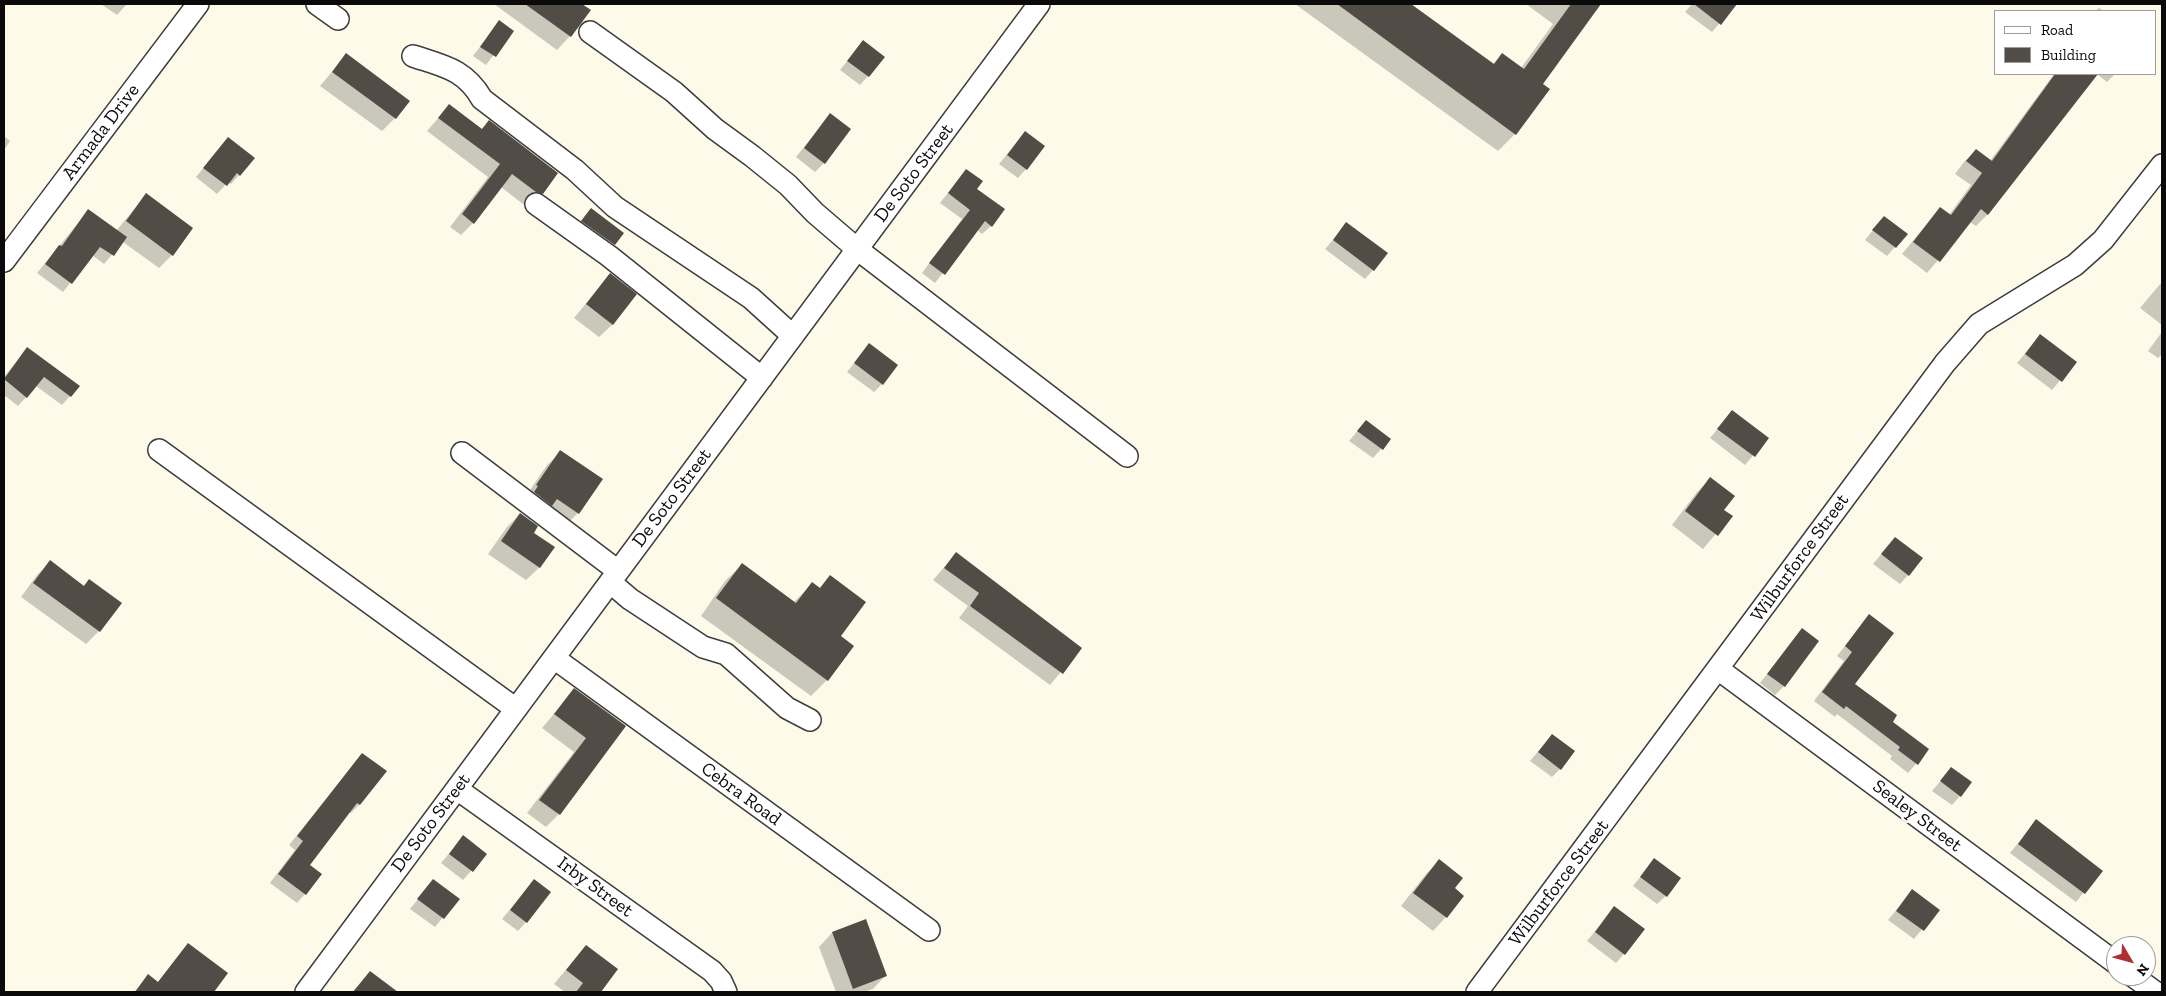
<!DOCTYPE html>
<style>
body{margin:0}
#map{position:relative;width:2166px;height:996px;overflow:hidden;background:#fdfae9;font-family:"Zilla Slab",serif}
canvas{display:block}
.frame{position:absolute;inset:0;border:5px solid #0a0a0a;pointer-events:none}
.legend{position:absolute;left:1994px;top:10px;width:162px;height:65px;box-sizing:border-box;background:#fff;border:1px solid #9d9d9d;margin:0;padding:6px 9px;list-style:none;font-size:15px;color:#0a0a0a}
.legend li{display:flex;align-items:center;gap:10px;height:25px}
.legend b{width:25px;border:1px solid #9d9d9d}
.north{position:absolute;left:2106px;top:936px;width:50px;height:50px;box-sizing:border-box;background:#fff;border:1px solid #9d9d9d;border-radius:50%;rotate:127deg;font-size:14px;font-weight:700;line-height:20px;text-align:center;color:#0a0a0a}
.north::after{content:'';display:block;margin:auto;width:18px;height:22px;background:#ae2e31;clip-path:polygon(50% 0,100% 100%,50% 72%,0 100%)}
</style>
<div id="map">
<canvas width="2166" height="996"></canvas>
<div class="frame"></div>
<ul class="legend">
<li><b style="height:6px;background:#fff"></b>Road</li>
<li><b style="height:14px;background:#524c47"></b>Building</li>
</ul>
<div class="north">N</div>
</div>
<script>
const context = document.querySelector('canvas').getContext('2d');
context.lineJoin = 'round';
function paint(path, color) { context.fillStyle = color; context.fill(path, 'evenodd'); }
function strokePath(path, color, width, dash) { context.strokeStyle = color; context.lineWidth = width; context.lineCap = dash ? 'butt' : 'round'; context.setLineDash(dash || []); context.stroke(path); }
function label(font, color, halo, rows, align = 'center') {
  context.font = font + ' "Zilla Slab",serif'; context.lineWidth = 5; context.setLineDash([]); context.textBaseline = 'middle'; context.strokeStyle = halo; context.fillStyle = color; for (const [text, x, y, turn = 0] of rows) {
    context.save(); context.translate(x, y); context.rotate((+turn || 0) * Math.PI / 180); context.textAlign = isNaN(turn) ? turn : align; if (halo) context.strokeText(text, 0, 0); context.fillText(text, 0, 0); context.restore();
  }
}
paint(new Path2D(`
 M 101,4 L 127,4 L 117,15 Z
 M 494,4 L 580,4 L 589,11 L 570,36 L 557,50 Z
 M 1295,4 L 1408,4 L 1492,65 L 1502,55 L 1521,68 L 1553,24 L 1526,4 L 1599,4 L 1541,84 L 1515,134 L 1498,151 Z
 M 1692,4 L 1736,4 L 1712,32 L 1685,12 Z
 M 2099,8 L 2104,11 L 2095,11 Z
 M 499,22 L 512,31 L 486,65 L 473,56 Z
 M 863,42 L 868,76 L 860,85 L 840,70 Z
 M 346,55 L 395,118 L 382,131 L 320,86 Z
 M 2054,74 L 2115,74 L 2107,82 L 2097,74 L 1988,214 L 1976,226 L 1970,222 L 1927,273 L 1902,254 L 1940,208 L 1949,215 L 1971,185 L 1955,174 L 1964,162 L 1976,150 L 1990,161 Z
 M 449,106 L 481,130 L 489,122 L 542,193 L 529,205 L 523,204 L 501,187 L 473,223 L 461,235 L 450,227 L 488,177 L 427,131 Z
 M 830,115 L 824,163 L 815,172 L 796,157 Z
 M 1025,133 L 1026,169 L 1018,178 L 999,164 Z
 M 4,136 L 10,141 L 4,150 Z
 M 228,138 L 253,159 L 231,184 L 228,182 L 217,194 L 196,177 Z
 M 966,170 L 991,226 L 982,234 L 977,230 L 935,283 L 922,273 L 962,219 L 940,203 Z
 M 146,195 L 172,255 L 159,268 L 123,242 L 104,264 L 92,255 L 63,292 L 37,273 L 88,211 L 116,231 Z
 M 591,210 L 614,244 L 606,253 L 573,230 Z
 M 1884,217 L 1906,234 L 1887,256 L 1865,240 Z
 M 1347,224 L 1373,270 L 1365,279 L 1325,249 Z
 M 610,274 L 613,324 L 599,337 L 574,318 Z
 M 2161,283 L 2162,284 L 2162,325 L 2140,308 Z
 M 2162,332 L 2162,354 L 2158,358 L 2148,351 Z
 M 2040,336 L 2075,362 L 2052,390 L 2017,363 Z
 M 869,345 L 882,384 L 874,392 L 847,372 Z
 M 27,349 L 70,396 L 62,405 L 36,386 L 18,406 L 4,395 L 4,377 Z
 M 1732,412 L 1767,439 L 1745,465 L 1710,438 Z
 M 1366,421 L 1390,439 L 1373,458 L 1349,441 Z
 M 561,452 L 601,479 L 578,513 L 564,527 L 524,499 L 547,465 Z
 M 1711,479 L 1722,510 L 1731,516 L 1703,549 L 1672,525 L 1697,492 Z
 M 520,514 L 532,533 L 540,567 L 526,580 L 488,554 L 507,527 Z
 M 1895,538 L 1908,575 L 1900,584 L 1873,564 Z
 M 956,554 L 1081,648 L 1050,685 L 959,618 L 968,606 L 933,580 Z
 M 50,562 L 83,586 L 89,581 L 99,631 L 86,644 L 21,597 L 37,575 Z
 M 742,565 L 793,603 L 812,584 L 819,589 L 830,577 L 839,636 L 827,680 L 811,696 L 701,616 L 725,581 Z
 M 1869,616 L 1854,684 L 1891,722 L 1928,750 L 1908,773 L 1890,759 L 1892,756 L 1837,714 L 1835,717 L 1814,701 L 1844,661 L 1837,656 Z
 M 1802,630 L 1784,686 L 1775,695 L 1760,683 Z
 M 574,690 L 624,726 L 559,814 L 546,827 L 527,813 L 574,752 L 542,728 Z
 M 1552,735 L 1560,769 L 1552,777 L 1530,761 Z
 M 363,754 L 385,771 L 359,805 L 351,813 L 349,812 L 309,865 L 305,894 L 297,903 L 270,883 L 295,850 L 289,845 Z
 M 1951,769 L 1960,796 L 1952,805 L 1932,791 Z
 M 2036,821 L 2101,871 L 2076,902 L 2010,853 Z
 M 463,837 L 486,854 L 463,880 L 441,863 Z
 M 1654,860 L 1666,896 L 1657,904 L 1633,886 Z
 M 1439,861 L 1453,889 L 1446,917 L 1433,931 L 1401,906 L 1426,874 Z
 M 433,880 L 458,899 L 435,927 L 410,909 Z
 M 534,881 L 526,922 L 518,931 L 502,919 Z
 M 1912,891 L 1938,910 L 1914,939 L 1888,920 Z
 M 1614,908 L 1624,954 L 1616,963 L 1587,941 Z
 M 865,921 L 886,975 L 873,989 L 863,992 L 836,992 L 819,947 L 832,933 Z
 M 188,944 L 227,974 L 213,992 L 189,992 L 177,984 L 170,992 L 134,992 L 148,976 L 157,983 Z
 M 586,946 L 616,970 L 599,992 L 565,992 L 554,984 Z
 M 370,973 L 396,992 L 352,992 Z`), '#0003');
paint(new Path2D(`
 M 525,4 L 582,4 L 591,10 L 571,37 Z
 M 1337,4 L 1411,4 L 1494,64 L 1502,53 L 1524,69 L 1571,4 L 1601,4 L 1543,84 L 1550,89 L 1516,135 Z
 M 1694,4 L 1737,4 L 1721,25 Z
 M 499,20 L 514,31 L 496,57 L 480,47 Z
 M 863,40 L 885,57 L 869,77 L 847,61 Z
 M 346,53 L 410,101 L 396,119 L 332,72 Z
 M 2055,74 L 2098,74 L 1988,215 L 1981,209 L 1940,262 L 1913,242 L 1940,207 L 1951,215 L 1982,173 L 1966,161 L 1976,149 L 1992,161 Z
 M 449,104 L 482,129 L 489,120 L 558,173 L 543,194 L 536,192 L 512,174 L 474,224 L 462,214 L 500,164 L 438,118 Z
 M 830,113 L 851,129 L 825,164 L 804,148 Z
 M 1025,131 L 1045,146 L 1027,170 L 1007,155 Z
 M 228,137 L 255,158 L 240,176 L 237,173 L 227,186 L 203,168 Z
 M 966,169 L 983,181 L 977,189 L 1005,209 L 992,227 L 985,221 L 945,275 L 929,263 L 970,210 L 948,193 Z
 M 146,193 L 193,228 L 173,256 L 126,221 Z
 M 591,208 L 624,233 L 615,245 L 581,221 Z
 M 88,209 L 127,237 L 114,256 L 100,247 L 72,284 L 45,264 L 59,245 L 62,246 Z
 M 1884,216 L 1908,234 L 1896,248 L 1872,230 Z
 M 1346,222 L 1388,253 L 1374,271 L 1333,240 Z
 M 610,273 L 637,294 L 613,325 L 586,304 Z
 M 2040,334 L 2077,362 L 2062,382 L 2025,354 Z
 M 869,343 L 898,365 L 883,385 L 854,363 Z
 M 27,347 L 80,386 L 71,397 L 44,377 L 27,398 L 4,379 Z
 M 1732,410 L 1769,438 L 1755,457 L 1717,429 Z
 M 1366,420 L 1391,439 L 1383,450 L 1357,431 Z
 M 560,450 L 603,479 L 579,514 L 557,499 L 552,506 L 534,492 L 538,486 L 536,485 Z
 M 1710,477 L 1735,496 L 1724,510 L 1733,516 L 1718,536 L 1685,511 Z
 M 520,513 L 538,526 L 534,533 L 555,547 L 540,568 L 501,541 Z
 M 1895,537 L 1923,558 L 1909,576 L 1881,554 Z
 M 956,552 L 1082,648 L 1063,674 L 970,606 L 979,593 L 944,568 Z
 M 50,560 L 84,586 L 89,579 L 122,603 L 100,632 L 33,583 Z
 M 742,563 L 796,603 L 812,582 L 820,588 L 830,575 L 866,602 L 841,636 L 854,646 L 828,681 L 716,598 Z
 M 1869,614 L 1894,633 L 1855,684 L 1897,715 L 1893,722 L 1929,749 L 1918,765 L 1898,750 L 1900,747 L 1846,706 L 1844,709 L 1822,692 L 1852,652 L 1845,646 Z
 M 1802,628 L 1819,641 L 1785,687 L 1767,674 Z
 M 574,688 L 626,726 L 560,815 L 539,800 L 586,738 L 554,714 Z
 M 1552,734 L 1575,751 L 1561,770 L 1538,752 Z
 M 362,753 L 387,771 L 360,805 L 357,803 L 310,865 L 322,874 L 306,895 L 278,874 L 303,841 L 297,836 Z
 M 1951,767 L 1972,782 L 1961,797 L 1940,781 Z
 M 2036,819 L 2103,871 L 2085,894 L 2018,844 Z
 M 463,835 L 487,854 L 473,872 L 449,854 Z
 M 1654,858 L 1681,878 L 1667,897 L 1640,877 Z
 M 1439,859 L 1463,878 L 1455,888 L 1464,896 L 1447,918 L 1413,893 Z
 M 433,879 L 460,899 L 444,919 L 417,899 Z
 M 534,879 L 551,892 L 527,923 L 510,910 Z
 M 1912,889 L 1940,910 L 1924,931 L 1896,911 Z
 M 1614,906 L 1645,929 L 1625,955 L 1595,932 Z
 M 866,919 L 887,976 L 853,989 L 832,932 Z
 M 188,943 L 228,973 L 214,992 L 135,992 L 148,974 L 158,982 Z
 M 586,945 L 618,969 L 601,992 L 576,992 L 583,983 L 566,970 Z
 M 370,971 L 398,992 L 353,992 Z`), '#524c47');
const minor = new Path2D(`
 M 317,4 L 338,19
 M 590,32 L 674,92 L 715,129 L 752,156 L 788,185 L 815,213 L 857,249 L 1127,456
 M 413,56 C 443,66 465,69 482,99 L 575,170 L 615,207 L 751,298 L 793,336
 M 536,204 L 609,256 L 762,378
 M 4,261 L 198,4
 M 159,450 L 516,709
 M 462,453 L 618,571
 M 610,582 L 630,599 L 703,647 L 726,654 L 787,708 L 810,720
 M 554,658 L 929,930
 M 1718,669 L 2116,963
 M 457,789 L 712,971 L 721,981 L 726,992
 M 2133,976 L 2155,992
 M 306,992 L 1039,4
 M 1477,992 L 1945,363 L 1979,324 L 2075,265 L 2103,240 L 2162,165`);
strokePath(minor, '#3d3d3d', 24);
strokePath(minor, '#fff', 21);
label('19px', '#0a0a0a', '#fff', [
 ["Armada Drive",101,132,-53],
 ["De Soto Street",914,173,-53],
 ["De Soto Street",672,498,-53],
 ["Wilburforce Street",1800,558,-54],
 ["Cebra Road",741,794,36],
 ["Sealey Street",1917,816,37],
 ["De Soto Street",431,823,-53],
 ["Wilburforce Street",1559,883,-53],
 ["Irby Street",595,887,36]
]);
</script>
